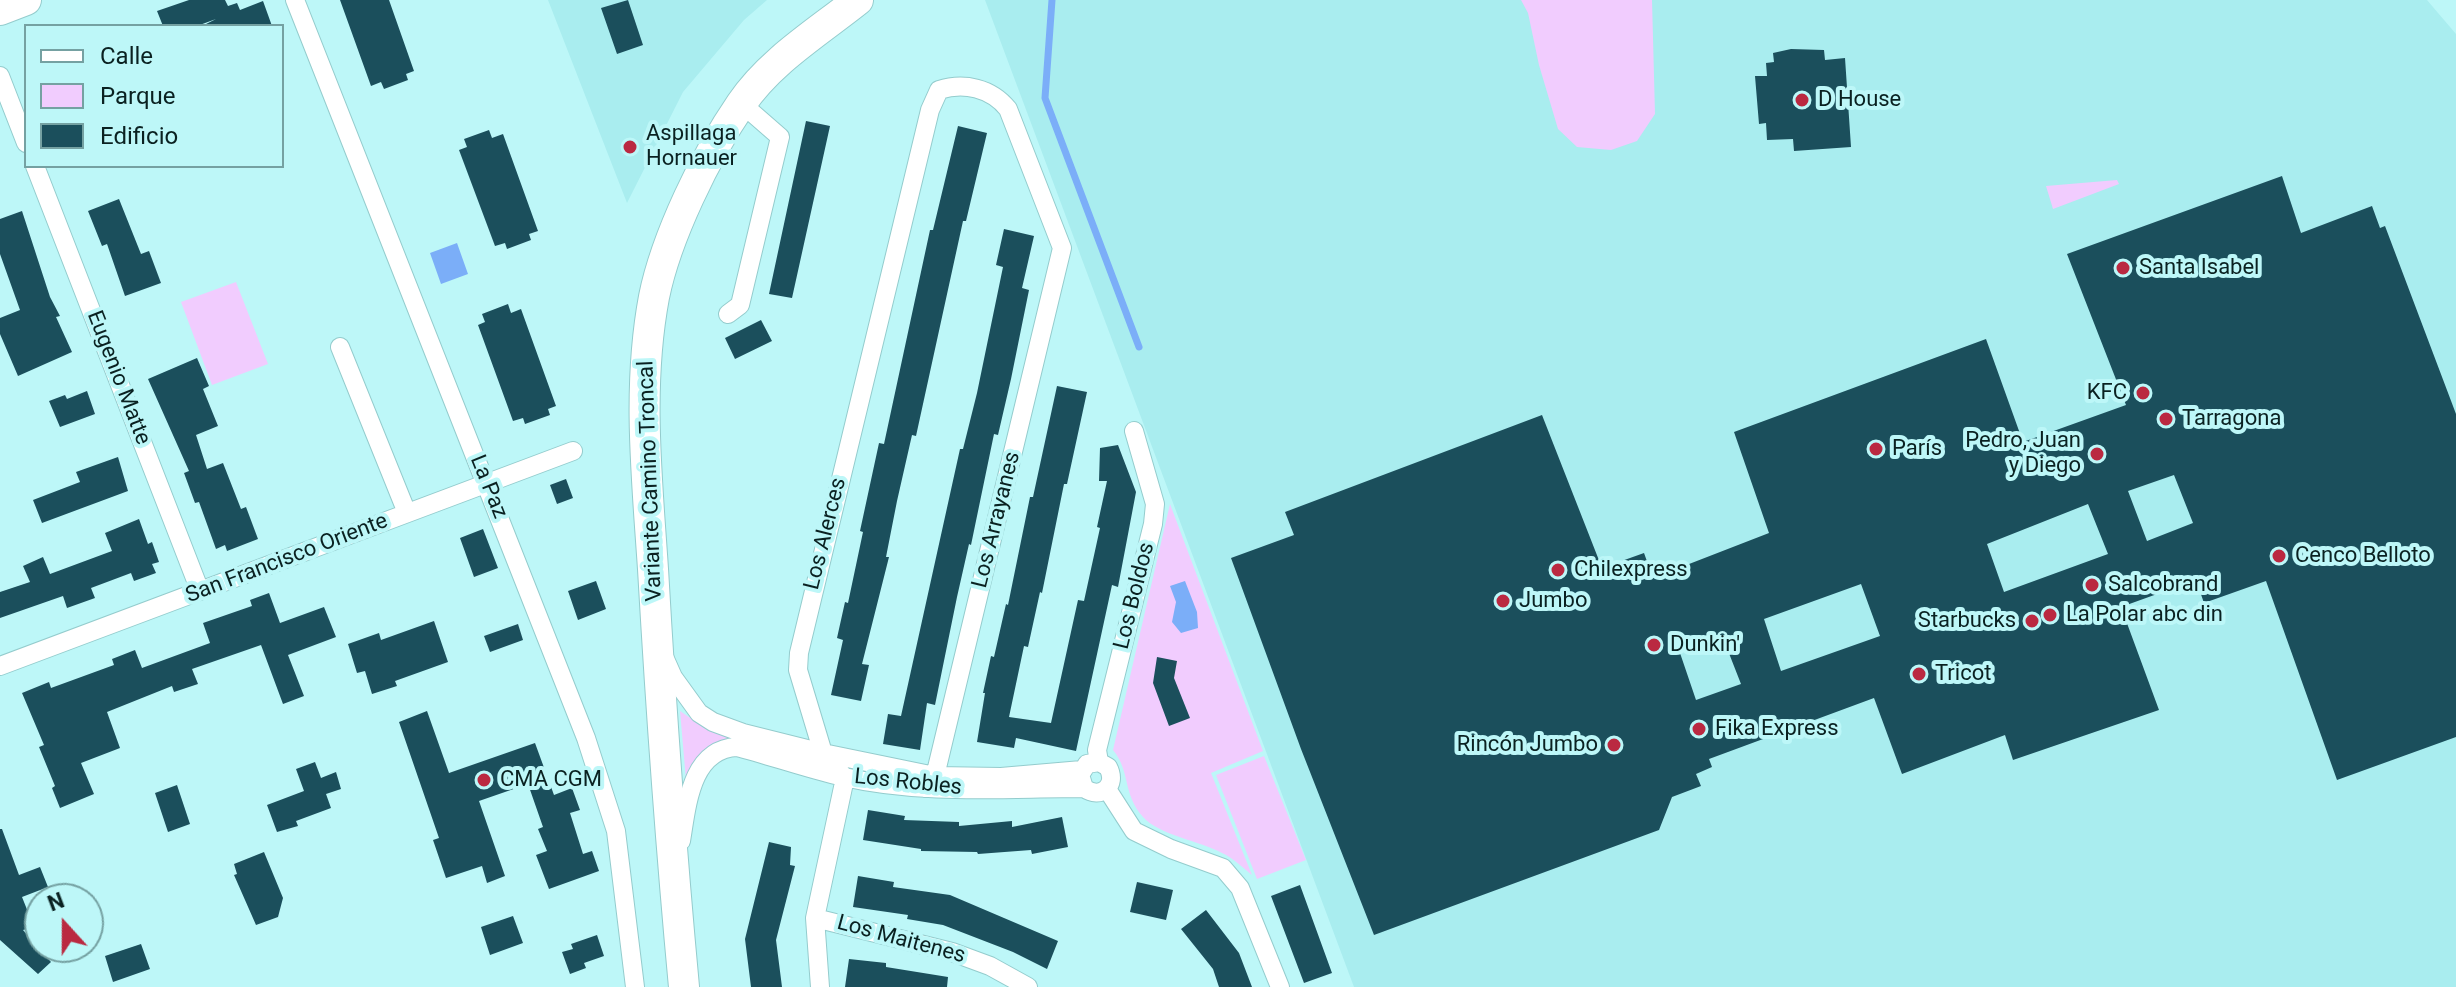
<!DOCTYPE html>
<meta charset="utf-8">
<style>
body{margin:0}
#map{position:relative;width:2456px;height:987px;overflow:hidden;background:#bdf7f8;font-family:Roboto,sans-serif}
canvas{display:block}
.legend{position:absolute;left:24px;top:24px;width:260px;height:144px;box-sizing:border-box;background:#bdf7f8;border:2px solid #75a1a2;margin:0;padding:10px 14px;list-style:none;font-size:24px;color:#0a2121}
.legend li{display:flex;align-items:center;gap:16px;height:40px}
.legend b{width:40px;border:2px solid #75a1a2}
.north{position:absolute;left:24px;top:883px;width:80px;height:80px;box-sizing:border-box;background:#bdf7f8;border:2px solid #75a1a2;border-radius:50%;rotate:339deg;font-size:22px;font-weight:700;line-height:32px;text-align:center;color:#0a2121}
.north::after{content:'';display:block;margin:auto;width:28px;height:36px;background:#ba2941;clip-path:polygon(50% 0,100% 100%,50% 72%,0 100%)}
</style>
<div id="map">
<canvas width="2456" height="987"></canvas>
<ul class="legend">
<li><b style="height:10px;background:#fff"></b>Calle</li>
<li><b style="height:22px;background:#f1ccfe"></b>Parque</li>
<li><b style="height:22px;background:#1b4f5c"></b>Edificio</li>
</ul>
<div class="north">N</div>
</div>
<script>
const context = document.querySelector('canvas').getContext('2d');
context.lineJoin = 'round';
function paint(path, color) { context.fillStyle = color; context.fill(path, 'evenodd'); }
function strokePath(path, color, width, dash) { context.strokeStyle = color; context.lineWidth = width; context.lineCap = dash ? 'butt' : 'round'; context.setLineDash(dash || []); context.stroke(path); }
function label(font, color, halo, rows, align = 'center') {
  context.font = font + ' Roboto,sans-serif'; context.lineWidth = 8; context.setLineDash([]); context.textBaseline = 'middle'; context.strokeStyle = halo; context.fillStyle = color; for (const [text, x, y, turn = 0] of rows) {
    context.save(); context.translate(x, y); context.rotate((+turn || 0) * Math.PI / 180); context.textAlign = isNaN(turn) ? turn : align; if (halo) context.strokeText(text, 0, 0); context.fillText(text, 0, 0); context.restore();
  }
}
paint(new Path2D(`
 M 548,0 L 767,0 L 744,20 L 683,92 L 627,203 Z
 M 985,0 L 2427,0 L 2456,34 L 2456,987 L 1354,987 Z`), '#a9edef');
paint(new Path2D(`
 M 1521,0 L 1652,0 L 1655,114 L 1637,141 L 1611,150 L 1577,147 L 1558,129 L 1539,65 L 1528,13 Z
 M 2117,180 L 2119,184 L 2053,209 L 2046,186 Z
 M 236,282 L 268,364 L 212,385 L 181,302 Z
 M 1170,504 L 1263,751 L 1211,773 L 1252,875 C 1243,868 1233,858 1222,853 C 1200,841 1159,835 1143,817 C 1122,793 1131,772 1113,750 Z
 M 680,711 L 705,728 L 734,738 C 705,749 701,752 686,780 Z
 M 1264,756 L 1306,860 L 1257,879 L 1216,775 Z`), '#f1ccfe');
paint(new Path2D(`
 M 457,243 L 468,274 L 441,284 L 430,253 Z
 M 1185,581 L 1197,612 L 1198,628 L 1181,633 L 1172,622 L 1176,602 L 1170,586 Z`), '#7baef8');
strokePath(new Path2D(`
 M 1052,0 L 1045,98 L 1139,347`), '#7baef8', 7);
paint(new Path2D(`
 M 189,0 L 225,0 L 228,6 L 237,3 L 240,10 L 263,1 L 272,26 L 202,26 L 216,19 L 197,26 L 163,26 L 157,11 Z
 M 340,0 L 389,0 L 414,71 L 406,74 L 408,80 L 384,89 L 381,82 L 371,86 Z
 M 628,0 L 643,45 L 617,54 L 601,8 Z
 M 1791,49 L 1824,50 L 1825,60 L 1845,58 L 1851,147 L 1794,151 L 1793,139 L 1767,140 L 1766,123 L 1759,124 L 1755,76 L 1767,76 L 1766,63 L 1774,62 L 1773,53 Z
 M 806,121 L 830,126 L 792,298 L 769,294 Z
 M 958,126 L 987,133 L 966,221 L 963,221 L 916,436 L 912,435 L 897,501 L 886,557 L 889,557 L 862,664 L 869,665 L 861,701 L 831,695 L 843,640 L 837,638 L 845,602 L 848,603 L 863,532 L 860,531 L 879,443 L 884,444 L 930,230 L 933,230 Z
 M 489,130 L 492,138 L 503,134 L 538,231 L 529,234 L 531,240 L 507,249 L 505,243 L 495,246 L 459,150 L 467,147 L 464,139 Z
 M 2282,176 L 2301,233 L 2372,206 L 2380,228 L 2385,226 L 2456,414 L 2456,737 L 2337,780 L 2266,581 L 2204,603 L 2196,580 L 2121,607 L 2159,710 L 2013,760 L 2005,735 L 1902,774 L 1874,698 L 1709,759 L 1712,767 L 1696,774 L 1701,786 L 1672,797 L 1659,830 L 1374,935 L 1301,749 L 1231,558 L 1294,535 L 1285,512 L 1542,415 L 1602,568 L 1644,553 L 1653,578 L 1769,533 L 1734,432 L 1986,339 L 2023,442 L 2126,405 L 2067,254 ZM 2174,475 L 2193,523 L 2147,541 L 2128,491 ZM 2088,504 L 2108,554 L 2004,592 L 1987,544 ZM 1861,584 L 1880,636 L 1781,671 L 1764,619 ZM 1723,638 L 1741,684 L 1696,700 L 1680,653 Z
 M 119,199 L 141,254 L 149,251 L 161,283 L 125,296 L 107,244 L 102,246 L 88,211 Z
 M 22,211 L 50,297 L 60,316 L 56,317 L 72,352 L 18,376 L 0,334 L 0,318 L 20,310 L 0,254 L 0,219 Z
 M 1004,229 L 1034,236 L 1022,288 L 1029,290 L 1011,379 L 998,435 L 994,434 L 971,545 L 969,544 L 957,597 L 935,705 L 927,703 L 920,750 L 883,744 L 888,714 L 901,716 L 960,449 L 963,449 L 977,393 L 1003,267 L 996,265 Z
 M 508,304 L 511,313 L 521,309 L 556,406 L 548,409 L 550,415 L 525,424 L 523,418 L 513,421 L 478,325 L 485,322 L 482,314 Z
 M 761,320 L 772,341 L 735,359 L 725,338 Z
 M 197,358 L 209,386 L 203,389 L 218,426 L 196,435 L 207,469 L 223,463 L 241,509 L 246,507 L 258,539 L 227,551 L 225,545 L 216,549 L 199,502 L 195,503 L 184,473 L 189,471 L 148,379 Z
 M 1057,386 L 1087,392 L 1067,484 L 1064,484 L 1042,593 L 1040,592 L 1028,647 L 1024,646 L 1009,717 L 1051,723 L 1078,600 L 1084,601 L 1100,528 L 1097,527 L 1107,481 L 1099,481 L 1100,448 L 1118,445 L 1136,492 L 1118,587 L 1112,585 L 1076,751 L 1016,738 L 1014,748 L 977,742 L 985,693 L 983,693 L 991,656 L 994,657 L 1006,604 L 1008,605 L 1030,497 L 1033,497 Z
 M 87,391 L 95,414 L 60,427 L 49,401 L 65,395 L 67,399 Z
 M 118,457 L 128,491 L 42,523 L 33,500 L 80,482 L 76,472 Z
 M 566,479 L 573,498 L 557,504 L 550,485 Z
 M 139,519 L 148,544 L 152,542 L 159,562 L 152,564 L 156,573 L 134,581 L 131,573 L 91,588 L 95,598 L 67,608 L 63,596 L 0,618 L 0,592 L 30,582 L 23,566 L 43,557 L 50,574 L 112,551 L 105,533 Z
 M 483,529 L 498,568 L 474,577 L 460,538 Z
 M 596,581 L 606,609 L 578,620 L 568,591 Z
 M 269,593 L 280,623 L 324,607 L 336,637 L 288,655 L 304,696 L 283,704 L 261,645 L 192,669 L 198,684 L 174,692 L 172,686 L 107,712 L 120,748 L 81,763 L 94,794 L 60,808 L 52,788 L 55,786 L 39,747 L 44,745 L 22,693 L 49,682 L 51,688 L 114,665 L 112,659 L 135,650 L 142,668 L 210,643 L 203,623 L 252,606 L 250,600 Z
 M 434,621 L 448,662 L 395,681 L 397,686 L 372,694 L 365,671 L 357,673 L 348,644 L 379,633 L 381,640 Z
 M 518,624 L 523,640 L 490,652 L 484,636 Z
 M 1157,657 L 1177,661 L 1174,678 L 1190,718 L 1169,726 L 1153,683 Z
 M 427,711 L 449,773 L 535,743 L 554,795 L 572,788 L 580,810 L 570,813 L 583,854 L 592,851 L 599,871 L 549,889 L 536,855 L 547,851 L 538,829 L 543,827 L 528,784 L 479,801 L 505,876 L 487,883 L 482,866 L 446,878 L 433,840 L 439,838 L 399,722 Z
 M 315,762 L 321,778 L 336,772 L 341,789 L 326,794 L 331,808 L 296,821 L 298,826 L 277,832 L 267,805 L 304,791 L 296,769 Z
 M 177,785 L 190,824 L 168,832 L 155,793 Z
 M 868,810 L 905,816 L 904,820 L 959,822 L 959,826 L 1012,821 L 1012,827 L 1062,817 L 1068,847 L 1032,854 L 1031,850 L 978,854 L 977,852 L 921,851 L 921,849 L 863,840 Z
 M 0,829 L 2,829 L 19,875 L 40,867 L 48,887 L 22,897 L 34,927 L 23,930 L 51,962 L 38,974 L 0,940 Z
 M 769,842 L 791,847 L 790,865 L 795,866 L 776,940 L 782,987 L 751,987 L 745,939 Z
 M 264,852 L 283,898 L 278,917 L 256,925 L 234,875 L 237,874 L 234,864 Z
 M 858,876 L 894,882 L 893,887 L 950,895 L 1058,941 L 1047,969 L 1013,952 L 943,925 L 907,919 L 908,915 L 853,907 Z
 M 1137,882 L 1173,890 L 1166,920 L 1130,912 Z
 M 1300,885 L 1332,973 L 1304,983 L 1271,896 Z
 M 1206,910 L 1239,953 L 1252,987 L 1219,987 L 1213,969 L 1181,929 Z
 M 513,916 L 523,943 L 490,955 L 481,927 Z
 M 597,935 L 604,956 L 584,963 L 586,968 L 570,974 L 562,952 L 573,949 L 571,944 Z
 M 141,944 L 150,969 L 113,982 L 105,956 Z
 M 849,959 L 886,963 L 886,967 L 948,977 L 947,987 L 845,987 Z`), '#1b4f5c');
const minor = new Path2D(`
 M 295,0 L 586,738 L 616,831 L 635,987
 M 0,76 L 26,143
 M 35,166 L 200,591
 M 728,314 L 740,305 L 780,137 L 741,103
 M 340,347 L 407,513
 M 665,659 L 673,677 L 699,713 L 713,722 L 743,733 L 823,753 L 935,776 L 1001,777 L 1082,770
 M 0,666 L 573,451
 M 1099,762 L 1097,750 L 1153,524 L 1155,504 L 1134,431
 M 1107,789 L 1134,831 L 1171,849 L 1223,868 L 1240,888 L 1280,987
 M 681,841 C 687,805 691,749 737,747 C 772,756 808,769 844,777 C 922,795 1004,788 1084,788 C 1101,800 1118,786 1108,767 L 1099,762 L 1087,764 L 1080,775 L 1084,788
 M 815,918 L 952,952 L 990,966 L 1028,987
 M 820,987 L 815,918 L 845,778 L 823,753 L 798,670 L 799,653 L 930,110 L 939,90 C 964,82 991,88 1008,109 L 1062,248 L 935,776 L 924,788`);
const primary = new Path2D(`
 M 0,10 L 26,0
 M 684,987 C 671,848 661,709 653,569 C 647,479 637,387 654,297 C 666,237 706,155 741,104 C 770,61 818,32 858,0`);
strokePath(minor, '#94cccd', 20);
strokePath(primary, '#94cccd', 32);
strokePath(minor, '#fff', 18);
strokePath(primary, '#fff', 30);
for (const [x, y, r, color] of [
 [1802,100,8,"#ba2941"],
 [630,147,8,"#ba2941"],
 [2123,268,8,"#ba2941"],
 [2143,393,8,"#ba2941"],
 [2166,419,8,"#ba2941"],
 [1876,449,8,"#ba2941"],
 [2097,454,8,"#ba2941"],
 [2279,556,8,"#ba2941"],
 [1558,570,8,"#ba2941"],
 [2092,585,8,"#ba2941"],
 [1503,601,8,"#ba2941"],
 [2050,615,8,"#ba2941"],
 [2032,621,8,"#ba2941"],
 [1654,645,8,"#ba2941"],
 [1919,674,8,"#ba2941"],
 [1699,729,8,"#ba2941"],
 [1614,745,8,"#ba2941"],
 [484,780,8,"#ba2941"]
]) { const dot = new Path2D(); dot.arc(x, y, r, 0, 2 * Math.PI); context.fillStyle = color; context.fill(dot); strokePath(dot, '#bdf7f8', 3); }
label('22px', '#0a2121', '#bdf7f8', [
 ["D House",1818,100],
 ["Aspillaga",646,134],
 ["Hornauer",646,159],
 ["Santa Isabel",2139,268],
 ["KFC",2127,393,"right"],
 ["Tarragona",2182,419],
 ["Pedro, Juan",2081,441,"right"],
 ["y Diego",2081,466,"right"],
 ["París",1892,449],
 ["Cenco Belloto",2295,556],
 ["Chilexpress",1574,570],
 ["Salcobrand",2108,585],
 ["Jumbo",1519,601],
 ["La Polar abc din",2066,615],
 ["Starbucks",2016,621,"right"],
 ["Dunkin'",1670,645],
 ["Tricot",1935,674],
 ["Fika Express",1715,729],
 ["Rincón Jumbo",1598,745,"right"],
 ["CMA CGM",500,780]
], 'left');
label('22px', '#0a2121', '#bdf7f8', [
 ["Eugenio Matte",118,378,69],
 ["Variante Camino Troncal",651,481,-92],
 ["La Paz",488,487,68],
 ["Los Arrayanes",997,520,-76],
 ["Los Alerces",826,534,-76],
 ["San Francisco Oriente",287,559,-21],
 ["Los Boldos",1135,596,-76],
 ["Los Robles",908,783,6],
 ["Los Maitenes",901,940,15]
]);
</script>
